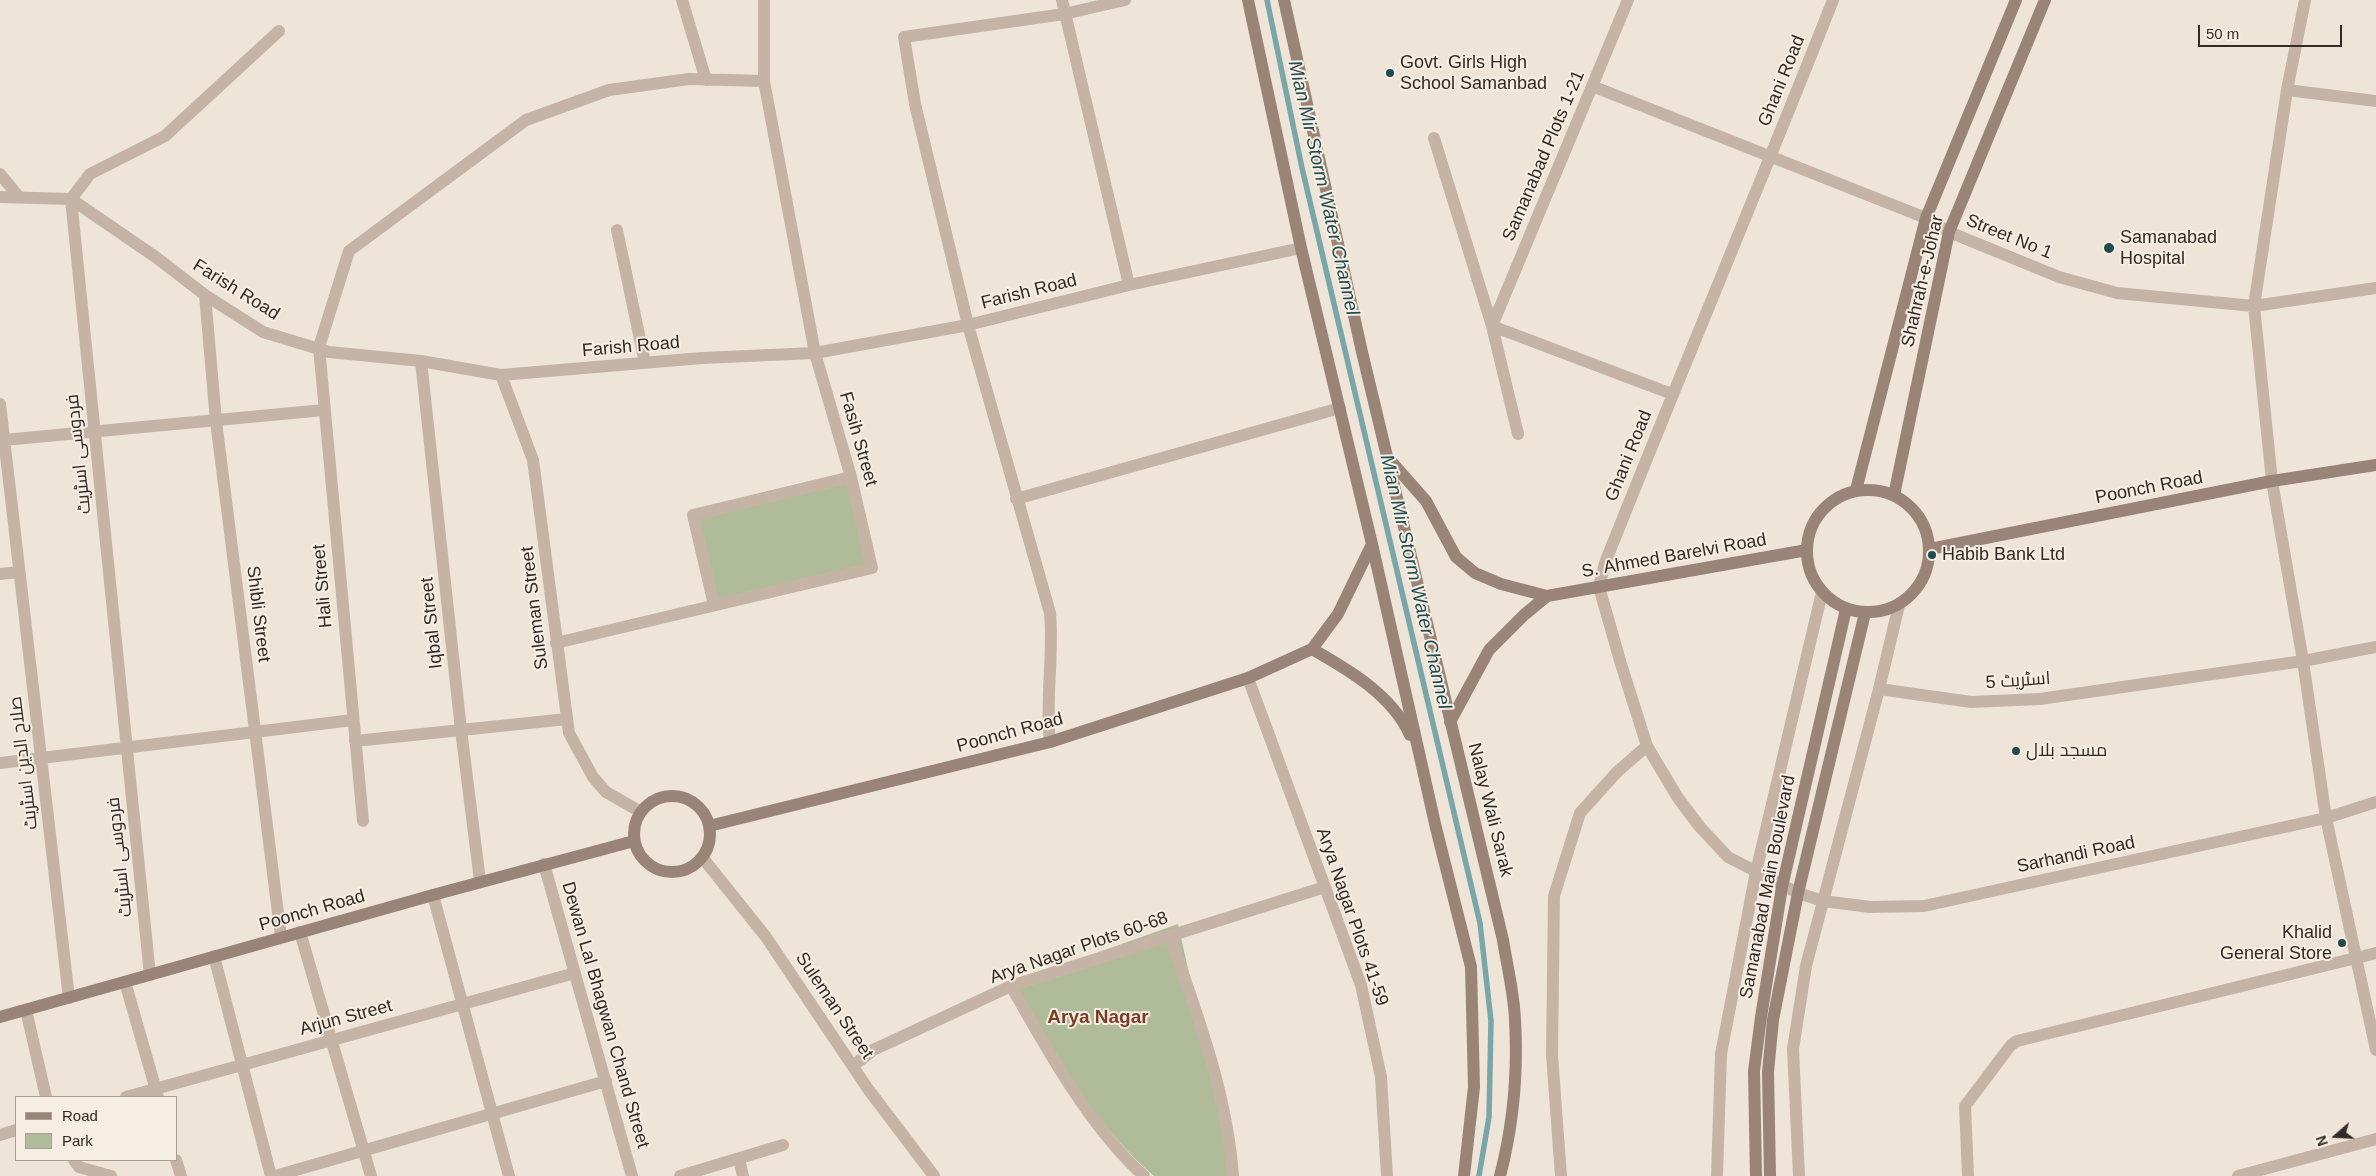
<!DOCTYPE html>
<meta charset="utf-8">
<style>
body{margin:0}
#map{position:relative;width:2376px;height:1176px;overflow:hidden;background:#efe4d8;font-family:Helvetica,sans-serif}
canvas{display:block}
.legend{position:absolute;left:15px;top:1096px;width:162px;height:65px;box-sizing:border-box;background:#f7eee3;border:1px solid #a8a097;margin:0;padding:6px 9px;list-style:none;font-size:15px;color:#322a26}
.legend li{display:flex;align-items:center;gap:10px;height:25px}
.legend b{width:25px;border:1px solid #a8a097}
.north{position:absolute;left:2311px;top:1111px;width:50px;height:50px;-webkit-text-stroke:4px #f7eee3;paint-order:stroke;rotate:251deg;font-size:14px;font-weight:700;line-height:20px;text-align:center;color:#322a26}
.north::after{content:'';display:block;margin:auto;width:18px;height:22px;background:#322a26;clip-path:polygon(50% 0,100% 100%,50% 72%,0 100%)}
.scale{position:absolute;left:2198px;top:25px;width:144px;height:22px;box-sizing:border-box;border:2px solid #322a26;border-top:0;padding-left:6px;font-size:15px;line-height:18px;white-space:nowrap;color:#322a26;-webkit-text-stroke:4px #f7eee3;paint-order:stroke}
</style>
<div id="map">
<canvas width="2376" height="1176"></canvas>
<ul class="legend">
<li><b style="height:6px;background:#998477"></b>Road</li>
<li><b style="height:14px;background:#b0bc99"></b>Park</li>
</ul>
<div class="north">N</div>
<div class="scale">50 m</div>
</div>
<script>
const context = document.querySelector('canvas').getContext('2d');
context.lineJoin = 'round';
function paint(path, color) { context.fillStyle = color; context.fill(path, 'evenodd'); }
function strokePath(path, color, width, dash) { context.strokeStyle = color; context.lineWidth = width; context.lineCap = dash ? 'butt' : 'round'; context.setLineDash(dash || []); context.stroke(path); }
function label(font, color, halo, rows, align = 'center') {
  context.font = font + ' Helvetica,Cairo,sans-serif'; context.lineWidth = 4; context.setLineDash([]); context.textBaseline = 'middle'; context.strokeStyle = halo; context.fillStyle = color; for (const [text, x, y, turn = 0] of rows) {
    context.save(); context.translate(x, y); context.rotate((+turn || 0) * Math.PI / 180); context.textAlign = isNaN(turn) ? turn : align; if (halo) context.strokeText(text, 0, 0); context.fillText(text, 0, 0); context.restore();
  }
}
paint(new Path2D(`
 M 851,477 L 872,568 L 714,605 L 693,515 Z
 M 1178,924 L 1229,1152 L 1231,1176 L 1154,1176 C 1095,1126 1052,1049 1009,984 Z`), '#b0bc99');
strokePath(new Path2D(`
 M 1267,0 L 1302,168 L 1480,923 L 1491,1021 L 1489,1117 L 1479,1176`), '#79a7a9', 5.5);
strokePath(new Path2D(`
 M 682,0 L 706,80
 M 1062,0 L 1129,285
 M 1628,0 L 1492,326 L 1672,394
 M 1833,0 C 1759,188 1680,374 1605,563 L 1599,587 L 1621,664 L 1647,746 L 1678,798 L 1700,827 L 1728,857 L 1798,893 L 1823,901 L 1870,907 L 1924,906 L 2326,818 L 2376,802
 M 2305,0 L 2287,90 L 2254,306 L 2272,481 L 2303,661 L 2326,818 L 2376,1050
 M 1592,86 L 1926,218 L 1949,232 L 2059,277 L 2117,293 L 2254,306 L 2376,288
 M 2287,90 L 2376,101
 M 1434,138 L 1492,326 L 1518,434
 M 0,174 L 19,197
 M 0,197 L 71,199 L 157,258 L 205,295 L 263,332 L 329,352 L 421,361 L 501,375 L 702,358 L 815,353 L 968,325 L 1129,285 L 1301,248
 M 617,230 L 645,363
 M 205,295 L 216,421 L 281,937
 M 421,361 L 461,730 L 480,881
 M 501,375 L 533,460 L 569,733 L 593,777 L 606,792 L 641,812
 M 0,404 L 69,998
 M 4,440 L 324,410
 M 1016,499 L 1340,408
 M 0,574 L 19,572
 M 714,605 L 693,515 L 851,477
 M 556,643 L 872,568 L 851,477 L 815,353 L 764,81 L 764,0
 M 1248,678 L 1361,985 L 1381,1077 L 1387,1176
 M 1879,689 L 1899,605
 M 355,741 L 567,719
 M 1050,742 C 1045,699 1054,656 1050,613 L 968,325 L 915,104 L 904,37 L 1064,14 L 1125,0
 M 0,763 L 353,720
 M 363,821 L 319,347 L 349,251 L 526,120 L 609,90 L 689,79 L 764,81
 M 702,857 L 766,937 L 868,1089 L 934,1176
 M 544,864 L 632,1176
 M 433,895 L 509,1176
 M 300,932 L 371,1176
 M 1170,936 C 1197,1014 1227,1093 1233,1176
 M 214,956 L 271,1176
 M 150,975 L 71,199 L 90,174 L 165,136 L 279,31
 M 125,982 L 158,1097
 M 1011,986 C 1046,1048 1091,1129 1144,1176
 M 26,1010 L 46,1097
 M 853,1066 L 873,1050 L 1011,986 L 1325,887
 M 126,1097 L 575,973
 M 0,1135 L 16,1130
 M 739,1159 L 743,1176
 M 74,1160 L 79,1167 L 111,1176
 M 176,1160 L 181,1176
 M 275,1176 L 606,1081
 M 680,1176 L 783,1145
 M 1561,1176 L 1552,1055 L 1554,896 L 1580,813 L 1617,772 L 1647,746
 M 1717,1176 L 1721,1054 L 1756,872 L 1822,592
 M 1799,1176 L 1793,1049 L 1806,966 L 1879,689 L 1971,702 L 2040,699 L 2303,661 L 2376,647
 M 1968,1176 L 1965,1106 L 2011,1045 L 2017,1041 L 2376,953
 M 2238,1176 L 2376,1139`), '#c5b4a5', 12);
strokePath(new Path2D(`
 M 1248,0 L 1301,248 L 1372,544 L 1436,828 L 1471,967 L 1474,1087 L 1464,1176
 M 1284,0 L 1362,352 L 1503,940 C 1507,966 1514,993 1515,1020 C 1518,1072 1513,1126 1500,1176
 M 1389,459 L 1426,501 L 1456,557 L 1475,573 L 1501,584 L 1547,596 L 1807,550
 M1807 551a61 61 0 1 1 122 0a61 61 0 1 1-122 0Z
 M 1856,490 L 1926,218 L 2016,0
 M 1894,495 L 1949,232 L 2045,0
 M 1930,549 L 2272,481 L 2376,465
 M 1312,649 C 1349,670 1392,695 1410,735
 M 1450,722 L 1489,650 L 1524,615 L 1547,596
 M634 834a38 38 0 1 1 76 0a38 38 0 1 1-76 0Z
 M 709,826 L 1050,742 L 1248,678 L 1312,649 L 1338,614 L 1372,544
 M 0,1017 L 433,895 L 634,841
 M 1756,1176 L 1754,1071 L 1761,1017 L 1782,887 L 1846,609
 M 1770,1176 L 1768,1072 L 1773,1020 L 1798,893 L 1865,613`), '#998477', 12);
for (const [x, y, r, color] of [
 [1390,73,5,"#1f4c50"],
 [2109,248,6,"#1f4c50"],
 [1932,555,5,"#1f4c50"],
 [2016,751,5,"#1f4c50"],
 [2342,943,5,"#1f4c50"]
]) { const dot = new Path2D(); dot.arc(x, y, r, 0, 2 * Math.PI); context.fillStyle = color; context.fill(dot); strokePath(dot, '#f7eee3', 2); }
label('18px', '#322a26', '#f7eee3', [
 ["Govt. Girls High",1400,63],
 ["School Samanbad",1400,84],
 ["Samanabad",2120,238],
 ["Hospital",2120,259],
 ["Habib Bank Ltd",1942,555],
 ["مسجد بلال",2026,751],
 ["Khalid",2332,933,"right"],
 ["General Store",2332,954,"right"]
], 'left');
label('18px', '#322a26', '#f7eee3', [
 ["Ghani Road",1782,81,-68],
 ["Samanabad Plots 1-21",1544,156,-67],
 ["Street No 1",2009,237,22],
 ["Shahrah-e-Johar",1923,281,-77],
 ["Farish Road",236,290,32],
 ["Farish Road",1029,292,-14],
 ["Farish Road",631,347,-5],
 ["Fasih Street",858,439,74],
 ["فردوسی اسٹریٹ",79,454,-96],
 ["Ghani Road",1629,456,-68],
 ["Poonch Road",2149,488,-11],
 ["S. Ahmed Barelvi Road",1674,556,-10],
 ["Hali Street",323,586,-95],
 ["Suleman Street",535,608,-97],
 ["Shibli Street",258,614,83],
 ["Iqbal Street",432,623,-96],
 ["اسٹریٹ 5",2018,681,-4],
 ["Poonch Road",1010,733,-15],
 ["صلاح الدین اسٹریٹ",24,763,-97],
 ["Nalay Wali Sarak",1490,810,76],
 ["Sarhandi Road",2076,855,-12],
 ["فردوسی اسٹریٹ",120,857,-96],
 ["Samanabad Main Boulevard",1768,887,-79],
 ["Poonch Road",312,911,-16],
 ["Arya Nagar Plots 41-59",1352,917,71],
 ["Arya Nagar Plots 60-68",1079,948,-19],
 ["Suleman Street",834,1006,56],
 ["Dewan Lal Bhagwan Chand Street",605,1015,74],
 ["Arjun Street",346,1018,-15]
]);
label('italic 19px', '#1f4c50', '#f7eee3', [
 ["Mian Mir Storm Water Channel",1323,188,77],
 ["Mian Mir Storm Water Channel",1415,582,77]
]);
label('bold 19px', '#7b3b25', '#f7eee3', [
 ["Arya Nagar",1098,1018]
]);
</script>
